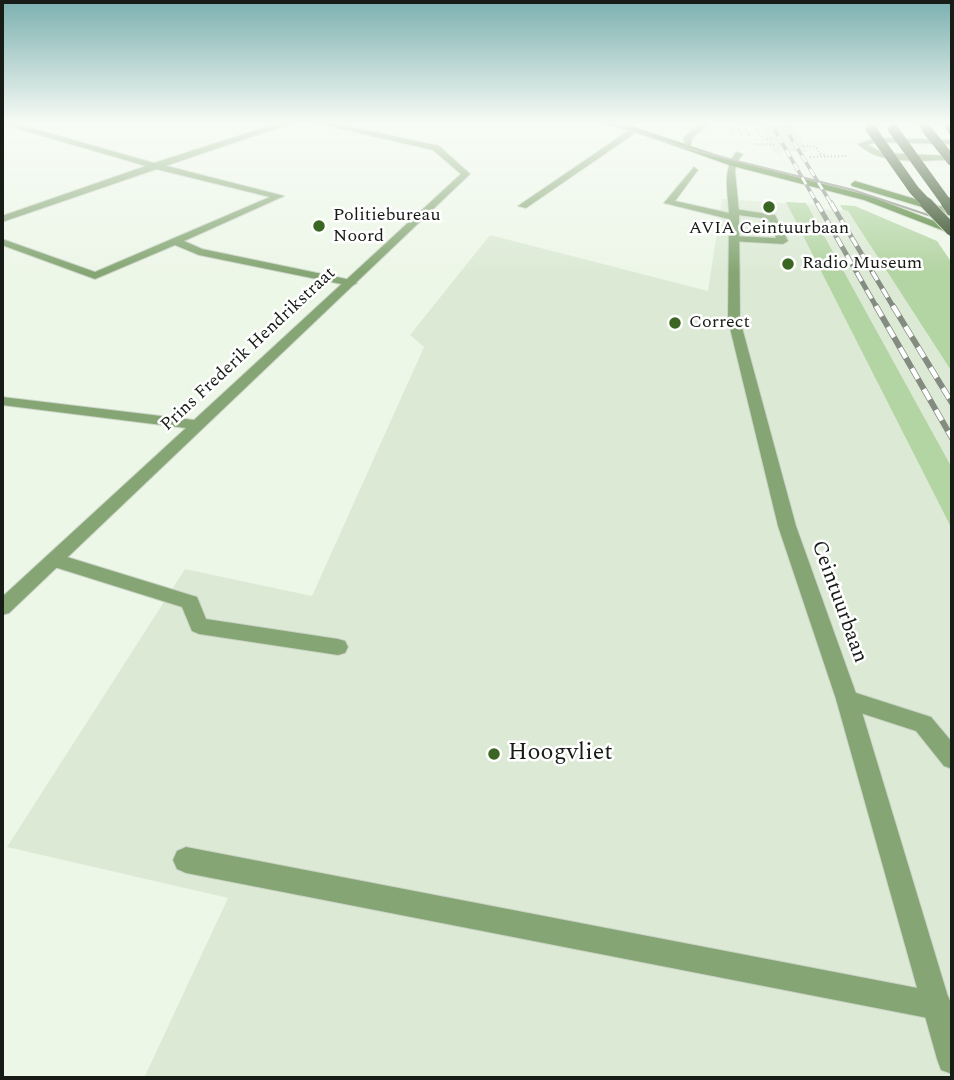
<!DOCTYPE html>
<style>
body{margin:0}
#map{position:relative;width:954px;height:1080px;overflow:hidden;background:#edf7e8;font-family:Spectral,serif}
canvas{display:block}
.frame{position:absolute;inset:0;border:4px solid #181c17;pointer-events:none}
</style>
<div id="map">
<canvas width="954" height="1080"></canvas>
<div class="frame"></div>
</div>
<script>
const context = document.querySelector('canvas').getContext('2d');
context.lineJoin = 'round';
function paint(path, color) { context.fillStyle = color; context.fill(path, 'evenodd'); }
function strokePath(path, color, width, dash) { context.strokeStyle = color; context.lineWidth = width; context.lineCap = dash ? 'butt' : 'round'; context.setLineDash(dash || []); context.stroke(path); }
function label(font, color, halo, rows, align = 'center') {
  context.font = font + ' Spectral,serif'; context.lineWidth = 5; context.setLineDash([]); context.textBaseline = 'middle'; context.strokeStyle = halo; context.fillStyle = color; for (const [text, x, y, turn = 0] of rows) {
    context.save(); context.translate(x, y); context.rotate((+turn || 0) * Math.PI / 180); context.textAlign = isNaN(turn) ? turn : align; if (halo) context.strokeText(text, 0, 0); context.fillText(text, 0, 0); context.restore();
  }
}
paint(new Path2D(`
 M 758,122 L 792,122 L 808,152 L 780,151 L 782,155 L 772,151 Z
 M 722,199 L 814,205 L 817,209 L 848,211 L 952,372 L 952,1078 L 144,1078 L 228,898 L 7,847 L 185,569 L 312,596 L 424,347 L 410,335 L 490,235 L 708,291 Z`), '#dcead5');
paint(new Path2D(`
 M 786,202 L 806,203 L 952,468 L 952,529 Z
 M 840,205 L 855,206 L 937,241 L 952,263 L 952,372 L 848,211 L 843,210 Z`), '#b3d4a3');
const lane = new Path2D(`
 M 634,127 L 641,129 L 526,208 L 518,206 Z
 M 876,138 L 952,140 L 952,144 L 876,142 L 868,145 L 883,153 L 952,156 L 952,160 C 923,160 880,166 858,144 Z
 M 155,163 L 284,196 L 184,241 L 202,249 L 351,280 L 357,283 L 351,286 L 199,255 L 175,245 L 95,279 L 2,245 L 2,239 L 95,272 L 270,197 L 152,168 Z
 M 734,209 L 775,215 L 788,241 L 783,244 L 730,241 L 730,237 L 734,236 L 776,238 L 768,219 L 731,214 L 731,210 Z
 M 54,553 L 197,597 L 206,619 L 338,639 L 345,641 L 348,647 L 345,653 L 338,655 L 199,634 L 192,631 L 182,607 L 48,565 L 45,560 L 48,555 Z
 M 847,690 L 931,717 L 952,742 L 952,769 L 944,766 L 916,731 L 839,706 L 836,699 L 839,692 Z
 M 186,847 L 938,992 L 948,996 L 952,1006 L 948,1016 L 938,1020 L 186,873 L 177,869 L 173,860 L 177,851 Z`);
const street = new Path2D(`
 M 2,122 L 10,122 L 154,163 L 282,122 L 294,122 L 2,222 L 2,216 L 146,166 L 2,124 Z
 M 312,122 L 327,122 L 439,146 L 470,174 L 9,613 L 2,615 L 2,597 L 186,428 L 2,405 L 2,397 L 194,420 L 461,174 L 433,150 Z
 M 702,122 L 711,122 L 692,138 L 690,149 L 684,149 L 684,137 Z
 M 736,152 L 743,154 L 736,163 L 735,172 L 739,212 L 740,320 L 796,526 L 858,699 L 952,1010 L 952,1074 L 941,1070 L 937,1059 L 836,699 L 778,526 L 728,320 L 729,219 L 664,203 L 694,167 L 698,170 L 675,201 L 729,213 C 728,191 722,170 736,152 Z`);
const secondary = new Path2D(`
 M 2,122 L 8,122 L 2,125 Z
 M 608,122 L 619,122 L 735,161 L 870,196 L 952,228 L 952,234 L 864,200 L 729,165 Z
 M 855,181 L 952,210 L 952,216 L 852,186 L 851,184 Z`);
const highway = new Path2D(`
 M 917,122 L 926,122 L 933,131 L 925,133 Z
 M 943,122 L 951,122 L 952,134 L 949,133 Z`);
strokePath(lane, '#cbd4c7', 2);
strokePath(street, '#cbd4c7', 2);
strokePath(secondary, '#cbd4c7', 2);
strokePath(highway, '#cbd4c7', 3);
strokePath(new Path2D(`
 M 743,122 L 750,137
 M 751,122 L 763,139 L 773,139
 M 733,134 L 728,123 L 734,123 L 742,135
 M 756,144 L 776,145
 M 803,146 L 816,147 L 820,154 L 825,155
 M 810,157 L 847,156`), '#80877d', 2, [1, 2.5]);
paint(lane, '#85a674');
paint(street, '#85a674');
paint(secondary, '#4f8033');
paint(highway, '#29431b');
strokePath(new Path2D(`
 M 604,122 L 693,150 L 853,190 L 952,223
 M 2,123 L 6,122`), '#848b81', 2);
const railFar2 = new Path2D(`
 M 770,122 L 818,205
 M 785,128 L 832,205`);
const railFar1 = new Path2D(`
 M 817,203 L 877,308
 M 831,203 L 894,308`);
const rail = new Path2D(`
 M 876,306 L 952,438
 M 893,306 L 952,403`);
strokePath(railFar2, '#848b81', 3.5);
strokePath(railFar1, '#848b81', 5);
strokePath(rail, '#848b81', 6);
strokePath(railFar2, '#fff', 2.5, [8]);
strokePath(railFar1, '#fff', 3.5, [10]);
strokePath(rail, '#fff', 4.5, [12]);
const highwayBridgeFar1 = new Path2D(`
 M 871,129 L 914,190 L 928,205
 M 893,129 L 948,205
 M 928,131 L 952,161`);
const highwayBridge = new Path2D(`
 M 926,203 L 952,230
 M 947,203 L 952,210`);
strokePath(highwayBridgeFar1, '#cbd4c7', 10, []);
strokePath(highwayBridge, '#cbd4c7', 14, []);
strokePath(highwayBridgeFar1, '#29431b', 10);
strokePath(highwayBridge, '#29431b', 12);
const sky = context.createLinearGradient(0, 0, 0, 273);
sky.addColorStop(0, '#7bb0b0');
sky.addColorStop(0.45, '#f7fbf5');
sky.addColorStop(1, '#f7fbf500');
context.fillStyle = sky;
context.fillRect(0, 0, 954, 273);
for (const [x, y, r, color] of [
 [769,207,7,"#3b6522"],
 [319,226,7,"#3b6522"],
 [788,264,7,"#3b6522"],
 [675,323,7,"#3b6522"],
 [494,754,7,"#3b6522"]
]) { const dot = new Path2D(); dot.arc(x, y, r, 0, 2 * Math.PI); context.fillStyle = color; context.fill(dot); strokePath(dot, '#fff', 2.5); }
label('18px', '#181c17', '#fff', [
 ["Politiebureau",333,216],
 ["Noord",333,237],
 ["AVIA Ceintuurbaan",769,229,"center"],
 ["Radio Museum",802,264],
 ["Correct",689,323]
], 'left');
label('18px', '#181c17', '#fff', [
 ["Prins Frederik Hendrikstraat",249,350,-43]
]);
label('21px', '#181c17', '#fff', [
 ["Ceintuurbaan",838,602,70]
]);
label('24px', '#181c17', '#fff', [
 ["Hoogvliet",508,754]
], 'left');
</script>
